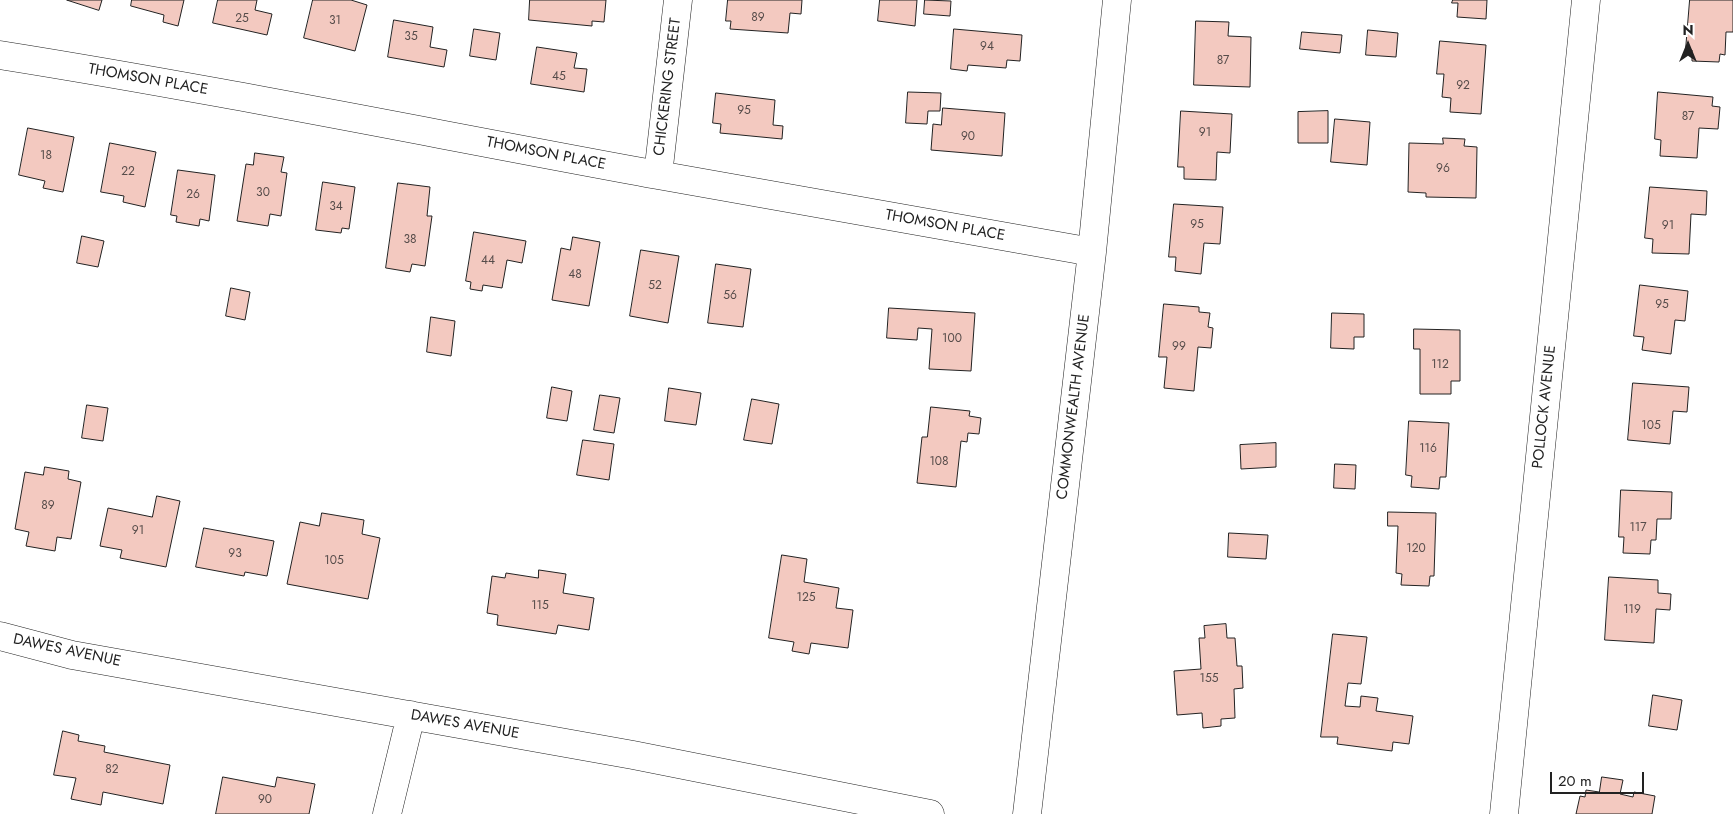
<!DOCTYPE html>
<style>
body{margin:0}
#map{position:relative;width:1733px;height:814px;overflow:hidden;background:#fff;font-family:Jost,sans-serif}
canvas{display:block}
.north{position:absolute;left:1663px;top:20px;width:50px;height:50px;-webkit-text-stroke:4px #fff;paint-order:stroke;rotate:0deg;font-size:14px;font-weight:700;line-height:20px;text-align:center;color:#222}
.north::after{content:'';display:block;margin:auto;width:18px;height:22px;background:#222;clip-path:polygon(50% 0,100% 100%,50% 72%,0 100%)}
.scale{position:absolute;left:1550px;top:772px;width:94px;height:22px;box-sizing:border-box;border:2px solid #222;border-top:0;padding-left:6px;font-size:15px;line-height:18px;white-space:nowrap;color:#222;-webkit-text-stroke:4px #fff;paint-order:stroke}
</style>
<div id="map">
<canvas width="1733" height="814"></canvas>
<div class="north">N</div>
<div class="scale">20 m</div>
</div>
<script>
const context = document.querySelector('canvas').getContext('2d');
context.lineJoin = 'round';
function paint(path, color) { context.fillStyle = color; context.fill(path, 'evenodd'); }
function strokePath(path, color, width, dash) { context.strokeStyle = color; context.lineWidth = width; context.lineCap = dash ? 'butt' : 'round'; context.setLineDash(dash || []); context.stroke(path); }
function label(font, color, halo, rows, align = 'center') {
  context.font = font + ' Jost,sans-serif'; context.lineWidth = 4; context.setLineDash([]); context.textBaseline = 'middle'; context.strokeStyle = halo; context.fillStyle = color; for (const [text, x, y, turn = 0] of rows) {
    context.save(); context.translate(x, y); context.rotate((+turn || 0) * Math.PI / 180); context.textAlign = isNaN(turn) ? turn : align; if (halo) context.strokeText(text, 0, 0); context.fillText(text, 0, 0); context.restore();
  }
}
const building = new Path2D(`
 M 67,0 L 102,0 L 99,10 Z
 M 132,0 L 184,0 L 178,26 L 163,22 L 164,15 L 131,6 Z
 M 218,0 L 257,0 L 255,10 L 272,14 L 267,35 L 213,23 Z
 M 313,0 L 351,0 L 367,5 L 355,51 L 304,38 Z
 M 530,0 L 606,0 L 604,22 L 592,21 L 592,26 L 529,20 Z
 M 728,0 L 802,0 L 801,14 L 790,13 L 788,33 L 730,29 L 731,21 L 726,21 Z
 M 880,0 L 917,0 L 915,26 L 878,21 Z
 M 925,0 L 951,1 L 950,16 L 924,14 Z
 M 1453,0 L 1487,0 L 1486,19 L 1457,17 L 1458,3 L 1452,3 Z
 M 1690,0 L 1733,0 L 1733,32 L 1726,32 L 1725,55 L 1720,54 L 1719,62 L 1692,61 L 1692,50 L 1686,49 Z
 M 394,20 L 433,27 L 430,47 L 447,50 L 444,67 L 388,57 Z
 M 1196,21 L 1229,22 L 1228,36 L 1251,37 L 1250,87 L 1194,85 Z
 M 474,29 L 500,33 L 496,60 L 470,56 Z
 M 954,29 L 1022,35 L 1020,61 L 1007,60 L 1006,68 L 968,65 L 967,71 L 951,69 Z
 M 1368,30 L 1398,33 L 1396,57 L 1366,55 Z
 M 1302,32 L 1342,35 L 1340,53 L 1300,49 Z
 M 1440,41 L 1486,45 L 1481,114 L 1450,112 L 1451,98 L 1442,97 L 1444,74 L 1437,74 Z
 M 537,47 L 577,53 L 574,68 L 587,69 L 584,92 L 531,84 Z
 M 908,92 L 941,93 L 940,111 L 928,111 L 927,124 L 906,123 Z
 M 1658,92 L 1713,97 L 1712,106 L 1720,107 L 1718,129 L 1699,128 L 1697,158 L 1660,156 L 1661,140 L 1655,139 Z
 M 716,93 L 775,100 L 773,125 L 783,126 L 782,139 L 720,133 L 721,124 L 713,123 Z
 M 943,108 L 1005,113 L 1002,156 L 931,150 L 933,124 L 941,125 Z
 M 1181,111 L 1232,114 L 1230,153 L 1217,152 L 1216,180 L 1184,179 L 1184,167 L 1178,167 Z
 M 1328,111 L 1328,143 L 1298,143 L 1298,112 Z
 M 1335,119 L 1370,122 L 1367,165 L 1331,162 Z
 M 28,128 L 74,137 L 63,192 L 43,188 L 45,181 L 19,175 Z
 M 1443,138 L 1465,139 L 1464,146 L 1477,147 L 1476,198 L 1426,197 L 1426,193 L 1408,192 L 1409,143 L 1443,144 Z
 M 110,143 L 156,152 L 145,207 L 123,202 L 124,196 L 101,192 Z
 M 255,153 L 284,157 L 281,172 L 287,173 L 281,216 L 270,214 L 268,226 L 237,221 L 246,164 L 253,165 Z
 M 178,170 L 215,175 L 209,221 L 200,219 L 199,226 L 176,222 L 177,216 L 171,215 Z
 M 323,182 L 355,187 L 349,229 L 342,228 L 341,233 L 316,230 Z
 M 398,183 L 430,187 L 427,216 L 432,216 L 425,266 L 412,264 L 410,272 L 386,268 Z
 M 1650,187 L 1707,191 L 1706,215 L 1691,214 L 1689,254 L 1652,253 L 1653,239 L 1645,238 Z
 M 1174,204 L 1223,207 L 1220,244 L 1204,243 L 1201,274 L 1175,271 L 1176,257 L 1169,257 Z
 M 474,232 L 526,241 L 522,263 L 507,260 L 502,288 L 483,285 L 482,291 L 470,289 L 471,282 L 466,281 Z
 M 82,236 L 104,241 L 98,267 L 77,263 Z
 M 573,237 L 600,242 L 589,306 L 552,300 L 561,248 L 570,250 Z
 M 641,250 L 679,256 L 668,323 L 630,316 Z
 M 716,264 L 751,269 L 743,327 L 708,323 Z
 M 1640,285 L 1688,291 L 1685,321 L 1675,320 L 1671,354 L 1642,350 L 1644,337 L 1634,336 Z
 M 231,288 L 250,292 L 245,320 L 226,316 Z
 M 1164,304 L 1199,307 L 1199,312 L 1210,313 L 1208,327 L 1213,328 L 1211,348 L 1198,347 L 1194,391 L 1164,388 L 1167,357 L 1159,357 Z
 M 889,308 L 975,313 L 971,371 L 929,369 L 932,329 L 918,328 L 917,340 L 887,338 Z
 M 1332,313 L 1364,314 L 1364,337 L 1354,337 L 1354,349 L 1331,348 Z
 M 431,317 L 455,321 L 451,356 L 427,352 Z
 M 1414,329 L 1460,330 L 1460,381 L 1451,381 L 1451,394 L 1420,394 L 1420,349 L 1414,349 Z
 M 1633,383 L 1689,387 L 1687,412 L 1673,411 L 1670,444 L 1628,440 Z
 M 552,387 L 572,391 L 567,421 L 547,418 Z
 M 669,388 L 701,393 L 696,425 L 665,421 Z
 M 600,395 L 620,398 L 614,433 L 594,430 Z
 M 752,399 L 779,404 L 772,444 L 744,440 Z
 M 87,405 L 108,408 L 103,441 L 82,438 Z
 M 931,407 L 970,411 L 969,416 L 981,418 L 979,434 L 968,433 L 967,442 L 961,441 L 956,487 L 917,483 L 922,437 L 927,437 Z
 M 1409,421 L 1449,423 L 1446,477 L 1440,477 L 1439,489 L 1411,487 L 1412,476 L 1406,475 Z
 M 583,440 L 614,444 L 609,480 L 577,475 Z
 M 1276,443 L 1276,467 L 1241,469 L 1240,445 Z
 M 1335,464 L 1356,465 L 1355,489 L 1334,488 Z
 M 45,467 L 69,471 L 68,479 L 81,482 L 71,539 L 57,537 L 55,551 L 26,546 L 29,532 L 15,529 L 25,472 L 43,475 Z
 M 1621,490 L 1672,492 L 1671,519 L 1657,519 L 1656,540 L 1651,540 L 1650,554 L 1623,553 L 1624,537 L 1619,537 Z
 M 157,496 L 180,501 L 166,567 L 120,558 L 122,550 L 100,546 L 108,508 L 152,517 Z
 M 1388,512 L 1436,513 L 1434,576 L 1430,576 L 1429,586 L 1401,585 L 1402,574 L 1396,573 L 1398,526 L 1388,526 Z
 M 322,513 L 364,520 L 362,534 L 380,538 L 368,599 L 287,584 L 300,522 L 319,526 Z
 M 204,528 L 274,541 L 267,576 L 245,572 L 244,576 L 196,567 Z
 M 1229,533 L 1268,535 L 1266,559 L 1228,557 Z
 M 782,555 L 807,559 L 804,582 L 839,588 L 836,608 L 853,610 L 848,648 L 811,643 L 809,654 L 792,651 L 794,642 L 769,638 Z
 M 539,570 L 566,574 L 563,593 L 594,598 L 589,630 L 558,625 L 556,634 L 497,625 L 498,615 L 487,613 L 492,576 L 505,578 L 506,573 L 538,578 Z
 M 1609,577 L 1658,580 L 1658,593 L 1671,594 L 1670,610 L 1656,609 L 1654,643 L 1605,640 Z
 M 1226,624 L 1227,638 L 1235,638 L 1237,666 L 1242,666 L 1243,688 L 1234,689 L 1235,718 L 1221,719 L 1221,726 L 1203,728 L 1202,713 L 1177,715 L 1174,671 L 1201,669 L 1199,638 L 1205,638 L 1204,626 Z
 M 1333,634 L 1367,637 L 1361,684 L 1348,683 L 1345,706 L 1360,707 L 1361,696 L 1378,698 L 1376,711 L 1413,716 L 1409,744 L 1393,742 L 1392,751 L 1337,744 L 1338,737 L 1321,737 Z
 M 1653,695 L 1682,700 L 1677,730 L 1649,726 Z
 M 63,731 L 79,735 L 78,741 L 105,746 L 104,752 L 170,765 L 163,804 L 103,792 L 101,805 L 71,799 L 76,778 L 54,775 Z
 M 223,777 L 275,787 L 277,777 L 315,784 L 309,814 L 216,814 Z
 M 1602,777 L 1623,780 L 1620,794 L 1633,797 L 1634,792 L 1655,796 L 1652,814 L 1576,814 L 1580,796 L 1585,797 L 1586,790 L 1599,792 Z`);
paint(building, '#f3c9c0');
strokePath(building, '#222', 1);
const street = new Path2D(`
 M 0,55 C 220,90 439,135 658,175 C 803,202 948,227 1092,252
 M 658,175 L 678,0
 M 0,636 L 72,655 L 633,755 L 930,814
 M 387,814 L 411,715
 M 1027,814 L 1092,252 L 1117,0
 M 1504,814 L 1586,0`);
strokePath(street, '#222', 29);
strokePath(street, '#fff', 28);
label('12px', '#564c4a', null, [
 ["89",758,18],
 ["25",242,19],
 ["31",335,21],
 ["35",411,37],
 ["94",987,47],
 ["87",1223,61],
 ["45",559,77],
 ["92",1463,86],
 ["95",744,111],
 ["87",1688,117],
 ["91",1205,133],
 ["90",968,137],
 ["18",46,156],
 ["96",1443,169],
 ["22",128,172],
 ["30",263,193],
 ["26",193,195],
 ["34",336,207],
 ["95",1197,225],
 ["91",1668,226],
 ["38",410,240],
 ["44",488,261],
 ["48",575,275],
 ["52",655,286],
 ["56",730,296],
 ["95",1662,305],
 ["100",952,339],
 ["99",1179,347],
 ["112",1440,365],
 ["105",1651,426],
 ["116",1428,449],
 ["108",939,462],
 ["89",48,506],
 ["117",1638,528],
 ["91",138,531],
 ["120",1416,549],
 ["93",235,554],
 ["105",334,561],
 ["125",806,598],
 ["115",540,606],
 ["119",1632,610],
 ["155",1209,679],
 ["82",112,770],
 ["90",265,800]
]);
label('15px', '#222', '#fff', [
 ["THOMSON PLACE",148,80,10],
 ["CHICKERING STREET",668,87,-83],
 ["THOMSON PLACE",546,154,11],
 ["THOMSON PLACE",945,226,10],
 ["COMMONWEALTH AVENUE",1074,407,-83],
 ["POLLOCK AVENUE",1545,407,-84],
 ["DAWES AVENUE",67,651,12],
 ["DAWES AVENUE",465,725,10]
]);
</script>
